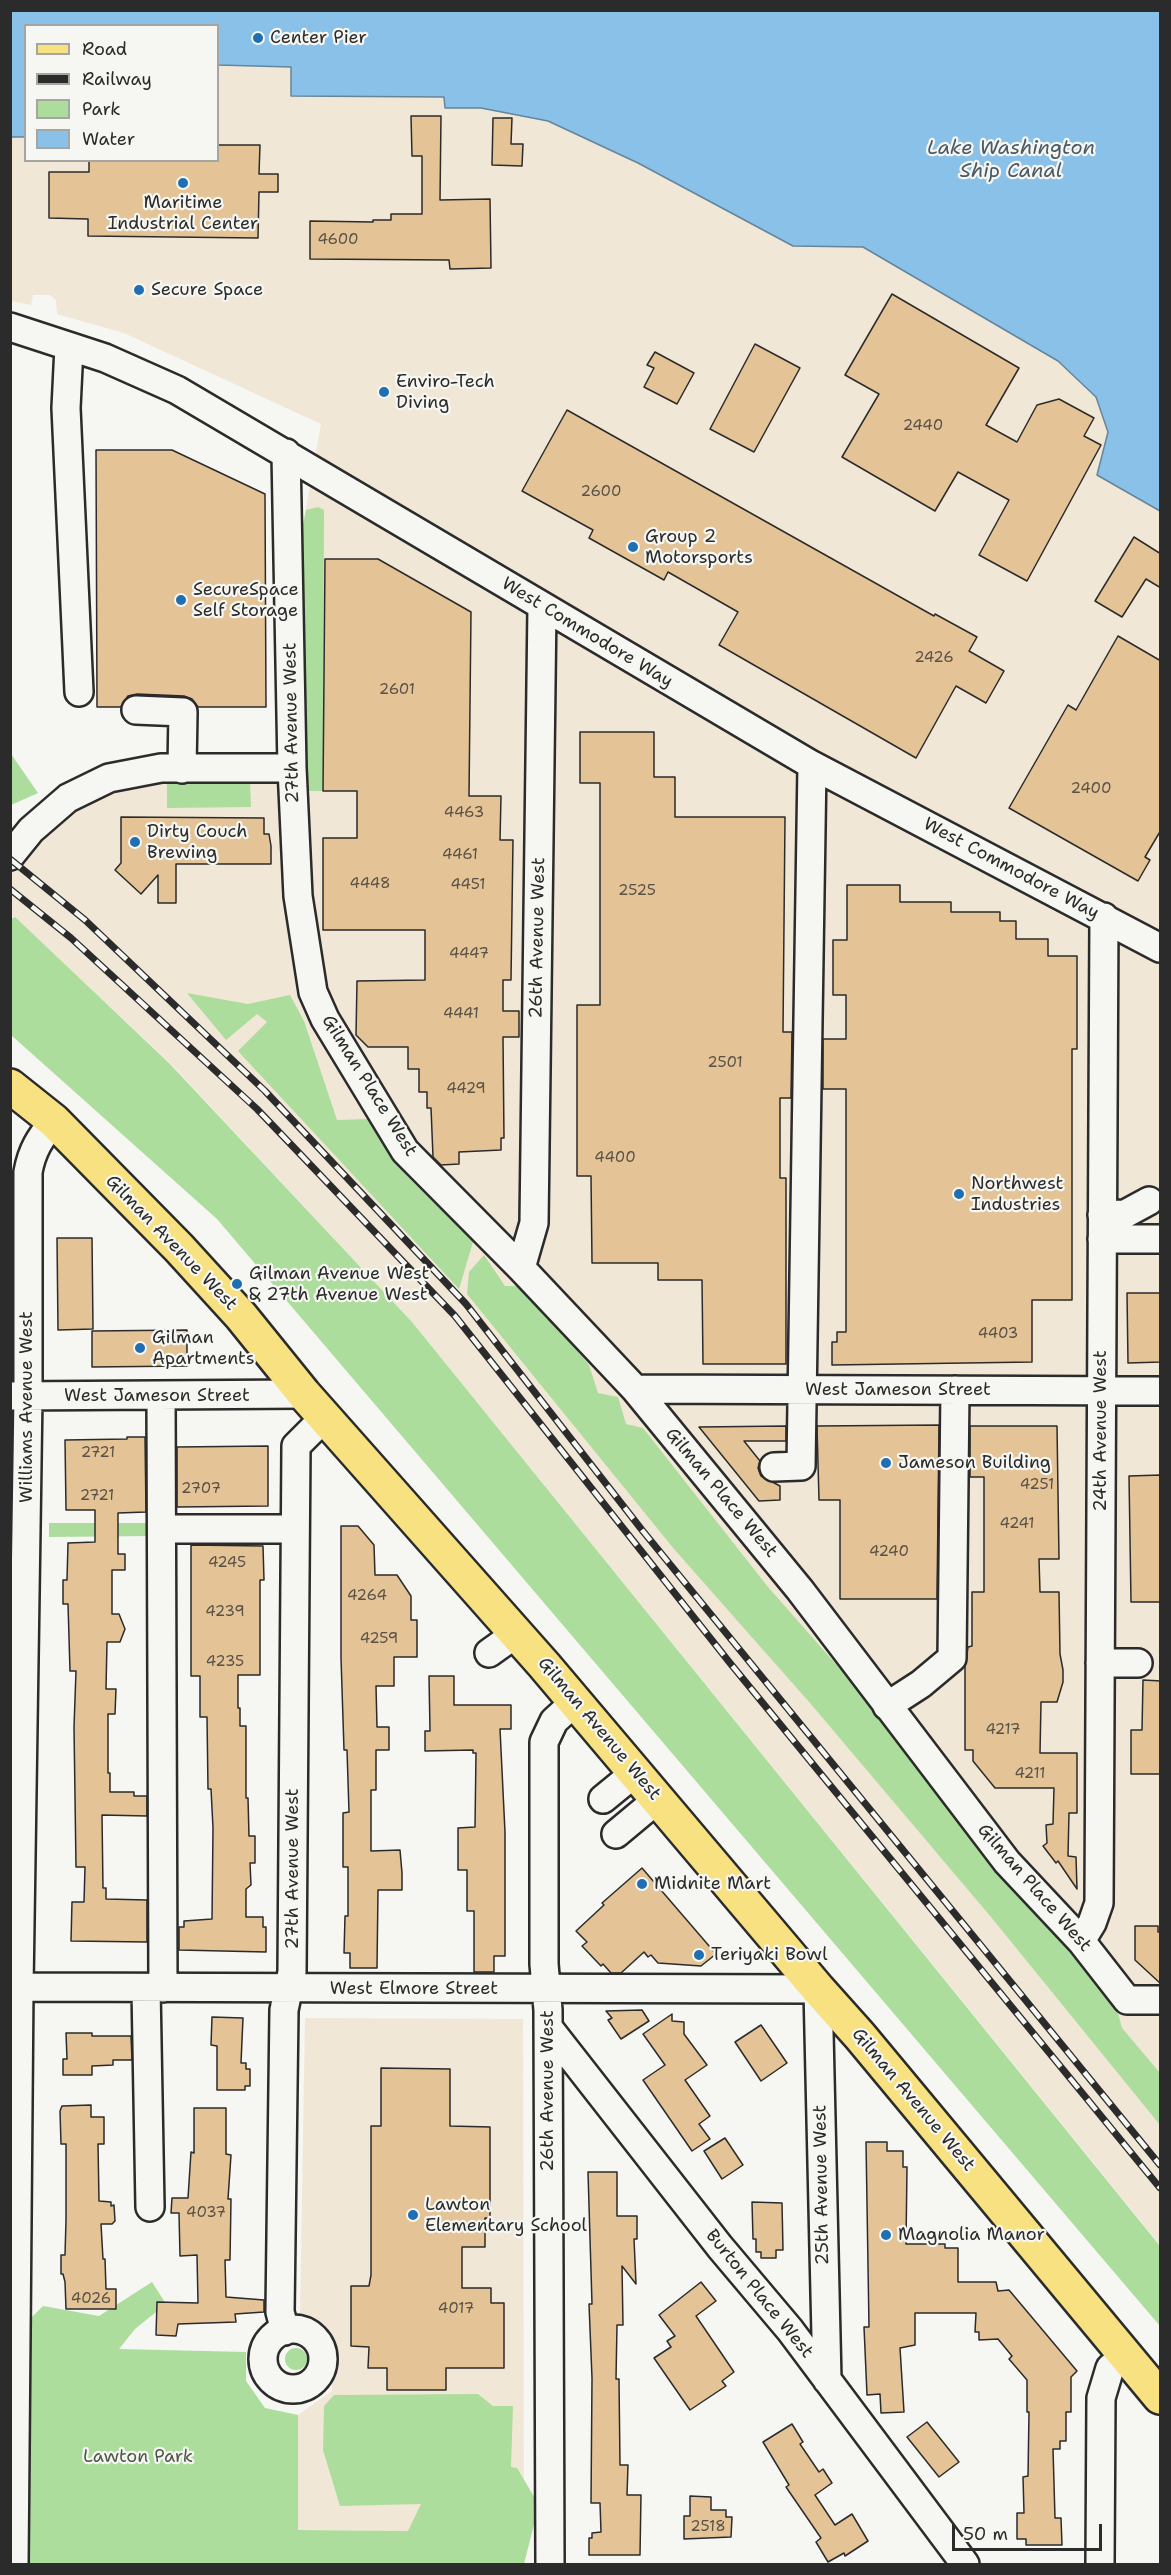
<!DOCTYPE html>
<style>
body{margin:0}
#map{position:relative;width:1171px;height:2575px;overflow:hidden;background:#f6f6f2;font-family:"Shantell Sans",sans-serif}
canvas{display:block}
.frame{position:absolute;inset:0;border:12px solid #2b2b2b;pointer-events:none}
.legend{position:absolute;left:24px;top:24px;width:195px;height:138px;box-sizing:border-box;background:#f6f6f2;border:2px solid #a5a5a2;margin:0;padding:8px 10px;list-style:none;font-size:18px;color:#2b2b2b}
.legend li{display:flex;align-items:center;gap:12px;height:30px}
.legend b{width:30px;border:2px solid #a5a5a2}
.scale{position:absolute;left:952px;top:2524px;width:150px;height:27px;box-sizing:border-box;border:3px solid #2b2b2b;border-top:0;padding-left:8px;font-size:18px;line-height:21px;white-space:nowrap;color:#2b2b2b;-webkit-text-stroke:4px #f6f6f2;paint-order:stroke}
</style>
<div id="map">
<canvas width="1171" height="2575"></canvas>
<div class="frame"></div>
<ul class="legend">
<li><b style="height:8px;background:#f8e181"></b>Road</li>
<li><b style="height:8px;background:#2b2b2b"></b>Railway</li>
<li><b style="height:16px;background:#acdd9d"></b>Park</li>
<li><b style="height:16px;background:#8ac1e8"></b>Water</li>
</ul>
<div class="scale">50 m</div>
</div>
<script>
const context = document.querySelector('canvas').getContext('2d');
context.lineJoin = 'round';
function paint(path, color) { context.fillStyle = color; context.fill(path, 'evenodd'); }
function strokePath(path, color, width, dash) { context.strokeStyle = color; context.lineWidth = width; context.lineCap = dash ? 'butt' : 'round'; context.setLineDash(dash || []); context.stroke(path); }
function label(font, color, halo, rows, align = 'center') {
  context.font = font + ' "Shantell Sans",sans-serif'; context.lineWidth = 4.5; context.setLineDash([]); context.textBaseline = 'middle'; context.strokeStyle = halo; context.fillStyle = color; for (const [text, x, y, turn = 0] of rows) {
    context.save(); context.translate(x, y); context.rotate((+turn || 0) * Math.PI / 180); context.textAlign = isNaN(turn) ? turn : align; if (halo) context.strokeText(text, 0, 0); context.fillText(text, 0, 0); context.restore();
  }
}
paint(new Path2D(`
 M 224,11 L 379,97 L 444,97 L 457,108 L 481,108 L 545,120 L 572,105 L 638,163 L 793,246 L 863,247 L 1058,361 L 1096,397 L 1109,432 L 1097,475 L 1160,511 L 1160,2245 L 412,1322 L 170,1063 L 11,914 L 10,822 L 39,845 L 58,822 L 97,797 L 151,782 L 303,781 L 302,530 L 321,424 L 124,333 L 57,314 L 56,300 L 50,295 L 33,295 L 31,305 L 11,301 L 10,137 L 21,137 L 26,26 L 26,160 L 218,160 L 218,65 L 224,65 Z
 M 305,2018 L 523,2019 L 524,2532 L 297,2530 L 298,2415 L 332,2391 L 332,2342 L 300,2315 Z`), '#f1e7d6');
paint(new Path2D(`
 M 318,507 L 324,510 L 323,791 L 302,791 L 302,530 L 306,510 Z
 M 11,754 L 38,793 L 11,805 L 10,805 Z
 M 167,781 L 250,781 L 251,807 L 167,808 Z
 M 15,917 L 169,1063 L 412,1322 L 1160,2246 L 1160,2326 L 217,1219 L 11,1035 L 10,919 Z
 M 187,993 L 248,1004 L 290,995 L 304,1021 L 337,1120 L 369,1119 L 407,1176 L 473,1242 L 459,1289 L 238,1051 L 267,1022 L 257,1014 L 226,1040 Z
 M 484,1255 L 505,1286 L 523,1286 L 589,1365 L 598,1393 L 618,1397 L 626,1424 L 643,1428 L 768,1587 L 855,1686 L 1114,1998 L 1122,2028 L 1160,2073 L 1160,2125 L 991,1917 L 810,1703 L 674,1549 L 467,1294 L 469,1272 Z
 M 49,1523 L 153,1523 L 154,1536 L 49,1537 Z
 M 152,2282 L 166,2304 L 135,2329 L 119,2349 L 246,2352 L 246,2381 L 265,2408 L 298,2415 L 298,2530 L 408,2531 L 421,2504 L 340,2506 L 323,2450 L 324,2406 L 334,2395 L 478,2394 L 493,2406 L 513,2406 L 511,2467 L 517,2468 L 539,2505 L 524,2564 L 11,2564 L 10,2552 L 28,2550 L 29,2512 L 23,2510 L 24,2478 L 29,2476 L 29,2461 L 20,2460 L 25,2430 L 30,2427 L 30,2379 L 24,2325 L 43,2306 L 99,2316 Z
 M285 2359a11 11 0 1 1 22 0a11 11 0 1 1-22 0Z`), '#acdd9d');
const water = new Path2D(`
 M 11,10 L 1160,11 L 1160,511 L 1097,475 L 1108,432 L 1096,397 L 1058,361 L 863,247 L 793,246 L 638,163 L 548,121 L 481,108 L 445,108 L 444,97 L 291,96 L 291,67 L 218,65 L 218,26 L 26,26 L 25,137 L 11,137 Z`);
paint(water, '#8ac1e8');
strokePath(water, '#64859c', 1.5);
const building = new Path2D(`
 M 411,116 L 441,116 L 440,200 L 490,199 L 491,268 L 450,269 L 449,260 L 310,259 L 310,221 L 373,222 L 373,220 L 391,220 L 391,214 L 422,214 L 422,156 L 412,156 Z
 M 493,118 L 512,118 L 511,144 L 523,144 L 522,166 L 492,165 Z
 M 218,145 L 260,145 L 259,174 L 278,174 L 278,192 L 259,192 L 258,238 L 88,236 L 88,219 L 49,218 L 49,172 L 89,172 L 89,160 L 218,160 Z
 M 892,294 L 1019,368 L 986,425 L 1017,442 L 1037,405 L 1059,399 L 1094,418 L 1084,436 L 1101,445 L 1027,581 L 979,555 L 1009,500 L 958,472 L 935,511 L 842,457 L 879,394 L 845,375 Z
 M 755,344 L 800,368 L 754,452 L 710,429 Z
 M 655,352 L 694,373 L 677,404 L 644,387 L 654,368 L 647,365 Z
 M 567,410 L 934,616 L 935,614 L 977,637 L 969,651 L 1004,671 L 986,703 L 956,686 L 916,758 L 719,645 L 738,612 L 668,572 L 664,580 L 589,538 L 593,530 L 522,491 Z
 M 96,450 L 172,450 L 265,494 L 266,707 L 198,707 L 192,699 L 184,696 L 137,694 L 128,696 L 121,707 L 97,707 Z
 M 1134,537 L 1161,554 L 1161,588 L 1146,579 L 1122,617 L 1095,601 Z
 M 325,559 L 378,559 L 471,612 L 469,796 L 501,796 L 500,840 L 513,840 L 511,980 L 503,980 L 503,1011 L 519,1011 L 519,1037 L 503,1037 L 504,1138 L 501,1138 L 501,1150 L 459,1152 L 459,1164 L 441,1165 L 433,1157 L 431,1108 L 427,1108 L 427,1092 L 419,1092 L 419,1069 L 408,1069 L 408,1047 L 368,1047 L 356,1035 L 357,981 L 425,980 L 425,930 L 323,930 L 323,838 L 357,838 L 357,791 L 323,791 Z
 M 1118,636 L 1161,661 L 1161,830 L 1145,857 L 1150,860 L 1138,881 L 1009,808 L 1068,705 L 1076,710 Z
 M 580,732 L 654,732 L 654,777 L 675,777 L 675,817 L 785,817 L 783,1032 L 792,1032 L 791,1098 L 780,1098 L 780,1178 L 786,1178 L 786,1364 L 703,1364 L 702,1280 L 658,1280 L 658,1263 L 592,1263 L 591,1176 L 577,1176 L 577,1005 L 600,1005 L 600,783 L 580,783 Z
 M 121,817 L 264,818 L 264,834 L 269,834 L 271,846 L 271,864 L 176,864 L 176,903 L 158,903 L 158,875 L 141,894 L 115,870 L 121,863 Z
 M 847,885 L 900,885 L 900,902 L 951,902 L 951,912 L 1000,912 L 1000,921 L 1016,921 L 1016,939 L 1048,939 L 1048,956 L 1077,956 L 1077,1049 L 1072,1049 L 1072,1300 L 1032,1300 L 1032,1362 L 832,1365 L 832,1342 L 837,1342 L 837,1332 L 846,1332 L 846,1089 L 823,1089 L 823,1039 L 846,1039 L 846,995 L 833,995 L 833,940 L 847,940 Z
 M 57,1238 L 92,1238 L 93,1329 L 58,1330 Z
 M 1127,1293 L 1161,1293 L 1161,1362 L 1128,1363 Z
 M 187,1330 L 187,1366 L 92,1367 L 92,1331 Z
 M 939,1425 L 937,1599 L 840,1599 L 840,1500 L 819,1500 L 817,1426 Z
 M 786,1426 L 786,1441 L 744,1441 L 760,1461 L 758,1468 L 761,1476 L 780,1486 L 780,1500 L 759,1501 L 699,1427 Z
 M 970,1426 L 1057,1426 L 1059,1559 L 1039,1559 L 1040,1592 L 1059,1592 L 1060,1654 L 1063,1670 L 1063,1682 L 1057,1702 L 1041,1702 L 1040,1753 L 1077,1753 L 1077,1813 L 1069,1813 L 1068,1856 L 1076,1857 L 1077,1889 L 1058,1861 L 1056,1863 L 1043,1846 L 1047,1843 L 1046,1825 L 1053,1824 L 1054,1788 L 995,1788 L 973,1761 L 973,1750 L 965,1750 L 965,1667 L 968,1647 L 972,1646 L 972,1592 L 984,1592 L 984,1477 L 970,1477 Z
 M 127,1437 L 145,1437 L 146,1512 L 118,1513 L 118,1554 L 125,1554 L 125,1570 L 112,1570 L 112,1614 L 119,1614 L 125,1629 L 120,1642 L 107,1642 L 106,1689 L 116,1689 L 115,1714 L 108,1714 L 108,1773 L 110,1773 L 110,1792 L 134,1792 L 134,1796 L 147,1796 L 147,1816 L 102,1815 L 103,1888 L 106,1888 L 106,1899 L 147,1900 L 147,1942 L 71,1941 L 72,1902 L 84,1902 L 85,1867 L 76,1867 L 74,1727 L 76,1671 L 70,1671 L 68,1604 L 63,1604 L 63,1580 L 67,1580 L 68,1543 L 95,1542 L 95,1510 L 66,1510 L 65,1440 L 127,1439 Z
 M 268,1446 L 268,1506 L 177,1507 L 177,1447 Z
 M 1161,1475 L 1161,1602 L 1131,1602 L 1129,1476 Z
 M 341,1526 L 358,1526 L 374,1545 L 375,1575 L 397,1575 L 411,1596 L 411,1620 L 417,1620 L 417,1657 L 394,1657 L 394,1686 L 376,1686 L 377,1727 L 389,1727 L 389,1750 L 376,1750 L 376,1790 L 371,1790 L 371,1851 L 400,1850 L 402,1873 L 402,1890 L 378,1890 L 377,1968 L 350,1968 L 350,1953 L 344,1953 L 345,1916 L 348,1916 L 348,1867 L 343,1867 L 343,1813 L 349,1812 L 347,1750 L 344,1750 L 341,1658 Z
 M 191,1545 L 263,1546 L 264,1580 L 260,1580 L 260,1675 L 238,1675 L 238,1708 L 240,1708 L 240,1726 L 246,1726 L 246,1798 L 248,1798 L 249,1836 L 255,1836 L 255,1863 L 250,1863 L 251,1885 L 246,1889 L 246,1917 L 263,1917 L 263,1927 L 266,1927 L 266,1952 L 179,1950 L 179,1927 L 184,1927 L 184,1921 L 212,1919 L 213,1828 L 211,1789 L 208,1789 L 207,1717 L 200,1717 L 200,1676 L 191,1676 Z
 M 429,1676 L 454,1676 L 454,1705 L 511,1705 L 511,1729 L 500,1729 L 505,1832 L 505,1956 L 494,1956 L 494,1972 L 474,1972 L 474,1911 L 467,1911 L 467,1870 L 458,1870 L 458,1828 L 475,1827 L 476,1753 L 473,1753 L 473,1750 L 425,1751 L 425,1731 L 430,1731 Z
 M 1143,1680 L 1161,1681 L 1161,1774 L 1131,1774 L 1131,1730 L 1142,1730 Z
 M 642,1868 L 716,1954 L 701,1966 L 658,1963 L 651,1955 L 648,1957 L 644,1952 L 621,1973 L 611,1973 L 603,1964 L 601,1966 L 582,1946 L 587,1942 L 576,1931 L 604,1905 L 602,1903 Z
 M 1135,1926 L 1158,1926 L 1158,1932 L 1161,1932 L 1161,1984 L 1135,1960 Z
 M 642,2010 L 649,2021 L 621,2039 L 608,2020 L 612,2018 L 606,2011 Z
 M 672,2014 L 672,2021 L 684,2022 L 684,2034 L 707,2065 L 685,2080 L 710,2116 L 699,2124 L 710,2139 L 692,2151 L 643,2080 L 665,2065 L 643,2034 Z
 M 212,2017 L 243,2018 L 241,2063 L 246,2063 L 246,2069 L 250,2069 L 250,2086 L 245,2086 L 245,2090 L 217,2090 L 217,2046 L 211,2045 Z
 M 761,2025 L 787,2063 L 761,2081 L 735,2042 Z
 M 66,2033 L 92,2033 L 92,2036 L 131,2036 L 132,2060 L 113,2060 L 113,2065 L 92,2066 L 92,2075 L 63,2075 L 63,2059 L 67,2059 Z
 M 381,2068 L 450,2069 L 450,2126 L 490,2127 L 490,2218 L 485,2218 L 485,2247 L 462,2247 L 462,2288 L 491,2288 L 491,2303 L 504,2303 L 504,2368 L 446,2368 L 446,2390 L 387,2390 L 387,2368 L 368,2368 L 369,2347 L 351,2346 L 351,2286 L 369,2286 L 371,2275 L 371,2126 L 381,2126 Z
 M 91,2105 L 91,2117 L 104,2117 L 104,2144 L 98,2144 L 99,2201 L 111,2202 L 111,2206 L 114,2205 L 115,2221 L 112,2224 L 101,2224 L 103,2259 L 105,2259 L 106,2289 L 116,2289 L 116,2309 L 66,2309 L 65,2282 L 63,2274 L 61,2274 L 61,2255 L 65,2255 L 66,2220 L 66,2144 L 61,2144 L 60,2111 L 62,2106 Z
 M 194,2108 L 226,2108 L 226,2154 L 231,2155 L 228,2199 L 231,2199 L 230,2260 L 225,2260 L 226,2297 L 264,2300 L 264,2312 L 235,2314 L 236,2322 L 178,2324 L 176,2336 L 156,2335 L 157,2302 L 198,2303 L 197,2255 L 180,2256 L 179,2213 L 171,2213 L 172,2198 L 188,2198 L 191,2152 L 194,2153 Z
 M 725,2138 L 743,2165 L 722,2179 L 704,2151 Z
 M 866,2142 L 887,2142 L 887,2151 L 903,2151 L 903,2167 L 907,2167 L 906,2244 L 945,2244 L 945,2248 L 958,2248 L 958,2282 L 996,2282 L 998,2291 L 1009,2290 L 1077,2371 L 1071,2377 L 1071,2412 L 1066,2412 L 1066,2441 L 1060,2441 L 1060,2449 L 1053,2449 L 1055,2518 L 1061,2518 L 1062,2545 L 1026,2545 L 1026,2539 L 1017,2539 L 1017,2513 L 1024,2513 L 1023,2477 L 1028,2476 L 1029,2412 L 1027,2412 L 1027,2380 L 1009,2359 L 1012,2356 L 998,2339 L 979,2340 L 979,2332 L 975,2332 L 976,2313 L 915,2313 L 915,2345 L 900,2348 L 904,2412 L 881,2413 L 880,2394 L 867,2395 L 864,2327 L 869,2327 Z
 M 588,2172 L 617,2172 L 617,2216 L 637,2216 L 637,2239 L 634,2239 L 636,2284 L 622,2266 L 623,2325 L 617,2325 L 616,2379 L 619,2379 L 620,2465 L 628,2465 L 627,2495 L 641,2495 L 640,2555 L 589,2555 L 589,2538 L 592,2538 L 592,2533 L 601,2532 L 600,2503 L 591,2503 L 592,2378 L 589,2304 L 592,2304 Z
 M 752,2202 L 782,2203 L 783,2250 L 776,2250 L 776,2258 L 761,2258 L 761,2252 L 756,2252 L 756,2239 L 753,2239 Z
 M 701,2282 L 716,2301 L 696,2316 L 734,2372 L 722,2381 L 726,2386 L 690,2410 L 654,2358 L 671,2347 L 667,2341 L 675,2336 L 659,2315 Z
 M 927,2422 L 959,2462 L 939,2477 L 907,2437 Z
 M 792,2424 L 803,2442 L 800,2444 L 819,2472 L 823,2469 L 832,2483 L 815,2495 L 835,2525 L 852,2514 L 868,2541 L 845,2556 L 844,2553 L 828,2562 L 816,2542 L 821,2538 L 786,2487 L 789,2485 L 763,2442 Z
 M 690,2496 L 711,2497 L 711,2510 L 726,2510 L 726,2517 L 732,2517 L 731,2537 L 684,2539 L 684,2516 L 690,2516 Z`);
paint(building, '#e4c396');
strokePath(building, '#2b2b2b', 1.5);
const minor = new Path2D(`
 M 10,327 L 105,358 L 177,390 L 812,765 L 1160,948
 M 69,347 L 66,408 L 79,692
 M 286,453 L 292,768 L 298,896 L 313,992 L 325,1019 L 405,1151 L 521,1268 L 635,1389 L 800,1590 L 1007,1862 L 1081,1941 L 1127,2000 L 1160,2000
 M 136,710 L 183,712 L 182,769
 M 10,856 L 31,830 L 68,798 L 109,778 L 161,768 L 292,768
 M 1102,1215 L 1125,1214 L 1149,1201
 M 1102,1239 L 1160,1239
 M 521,1268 L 534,1223 L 542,606
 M 635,1389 L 1160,1391
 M 12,1396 L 304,1394
 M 161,1397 L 163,1988
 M 774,1467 L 801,1466 L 812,765
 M 162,1529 L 294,1529
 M 489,1653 L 517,1633
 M 1100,1663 L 1138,1663
 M 887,1706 L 921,1684 L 952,1658 L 955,1390
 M 603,1799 L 636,1772
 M 616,1834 L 658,1799
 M 1081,1941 L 1092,1923 L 1099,1903 L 1104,917
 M 10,1987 L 818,1989 L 827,2380
 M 146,1988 L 150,2207
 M 548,2027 L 720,2247 L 790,2330 L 965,2564
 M263 2359a30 30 0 1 1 60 0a30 30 0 1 1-60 0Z
 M 285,2331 L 280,2312 L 284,2010 L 292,1972 L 296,1446 L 325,1417
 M 14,2564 L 19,1987 L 28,1396 L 28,1172 C 32,1150 40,1138 54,1121
 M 550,2564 L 548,2010 L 544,1964 L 544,1742 L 554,1721 L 576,1701
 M 1100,2564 L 1101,2398 L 1110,2368 L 1126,2355`);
const major = new Path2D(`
 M 10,1086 L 54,1121 L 179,1248 L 241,1316 L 304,1394 L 544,1665 L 818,1989 L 860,2036 L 1160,2397`);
strokePath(minor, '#2b2b2b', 32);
strokePath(major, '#2b2b2b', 38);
strokePath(minor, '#f6f6f2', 27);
strokePath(major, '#f8e181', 33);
const rail = new Path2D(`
 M 10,859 L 85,920 L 265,1091 L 466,1304 L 642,1530 L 1160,2165
 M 10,889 L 71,938 L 257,1109 L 455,1316 L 730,1663 L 1160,2188`);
strokePath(rail, '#2b2b2b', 7);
strokePath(rail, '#f6f6f2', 4.5, [14]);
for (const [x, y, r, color] of [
 [258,38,6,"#1f6fb2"],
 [183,183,6,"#1f6fb2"],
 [139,290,6,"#1f6fb2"],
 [384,392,6,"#1f6fb2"],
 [633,547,6,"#1f6fb2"],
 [181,600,6,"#1f6fb2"],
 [135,842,6,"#1f6fb2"],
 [959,1194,6,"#1f6fb2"],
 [237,1284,6,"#1f6fb2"],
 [140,1348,6,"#1f6fb2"],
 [886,1463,6,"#1f6fb2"],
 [642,1884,6,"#1f6fb2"],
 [699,1955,6,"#1f6fb2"],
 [413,2215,6,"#1f6fb2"],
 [886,2235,6,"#1f6fb2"]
]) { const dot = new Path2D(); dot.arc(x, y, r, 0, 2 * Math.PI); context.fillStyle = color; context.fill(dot); strokePath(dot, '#f6f6f2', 2); }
label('15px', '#595146', null, [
 ["4600",338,240],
 ["2440",923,426],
 ["2600",601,492],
 ["2426",934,658],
 ["2601",397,690],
 ["2400",1091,789],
 ["4463",464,813],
 ["4461",460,855],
 ["4448",370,884],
 ["4451",468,885],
 ["2525",637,891],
 ["4447",469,954],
 ["4441",461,1014],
 ["2501",725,1063],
 ["4429",466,1089],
 ["4400",615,1158],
 ["4403",998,1334],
 ["2721",98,1453],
 ["4251",1037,1485],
 ["2707",201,1489],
 ["2721",97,1496],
 ["4241",1017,1524],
 ["4240",889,1552],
 ["4245",227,1563],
 ["4264",367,1596],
 ["4239",225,1612],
 ["4259",379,1639],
 ["4235",225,1662],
 ["4217",1003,1730],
 ["4211",1030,1774],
 ["4037",206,2213],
 ["4026",91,2299],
 ["4017",456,2309],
 ["2518",708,2527]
]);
label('18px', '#2b2b2b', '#f6f6f2', [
 ["Center Pier",270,38],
 ["Maritime",183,203,"center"],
 ["Industrial Center",183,224,"center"],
 ["Secure Space",151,290],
 ["Enviro-Tech",396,382],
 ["Diving",396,403],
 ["Group 2",645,537],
 ["Motorsports",645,558],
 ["SecureSpace",193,590],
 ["Self Storage",193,611],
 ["Dirty Couch",147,832],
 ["Brewing",147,853],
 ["Northwest",971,1184],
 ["Industries",971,1205],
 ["Gilman Avenue West",249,1274],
 ["& 27th Avenue West",249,1295],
 ["Gilman",152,1338],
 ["Apartments",152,1359],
 ["Jameson Building",898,1463],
 ["Midnite Mart",654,1884],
 ["Teriyaki Bowl",711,1955],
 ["Lawton",425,2205],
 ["Elementary School",425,2226],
 ["Magnolia Manor",898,2235]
], 'left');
label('18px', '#2b2b2b', '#f6f6f2', [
 ["West Commodore Way",587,633,31],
 ["27th Avenue West",292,723,-91],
 ["West Commodore Way",1011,869,28],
 ["26th Avenue West",538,938,-89],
 ["Gilman Place West",369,1086,58],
 ["Gilman Avenue West",171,1243,46],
 ["West Jameson Street",898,1390],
 ["West Jameson Street",157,1396],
 ["Williams Avenue West",27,1407,-90],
 ["24th Avenue West",1101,1431,-90],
 ["Gilman Place West",721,1493,50],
 ["Gilman Avenue West",599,1729,50],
 ["27th Avenue West",293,1869,-90],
 ["Gilman Place West",1034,1888,49],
 ["West Elmore Street",414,1989],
 ["26th Avenue West",548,2091,-90],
 ["Gilman Avenue West",913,2100,50],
 ["25th Avenue West",822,2185,-91],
 ["Burton Place West",759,2294,51]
]);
label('18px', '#4b5848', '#f6f6f2', [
 ["Lawton Park",138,2457]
]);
label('italic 20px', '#485864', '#f6f6f2', [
 ["Lake Washington",1011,149],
 ["Ship Canal",1011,172]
]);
</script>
